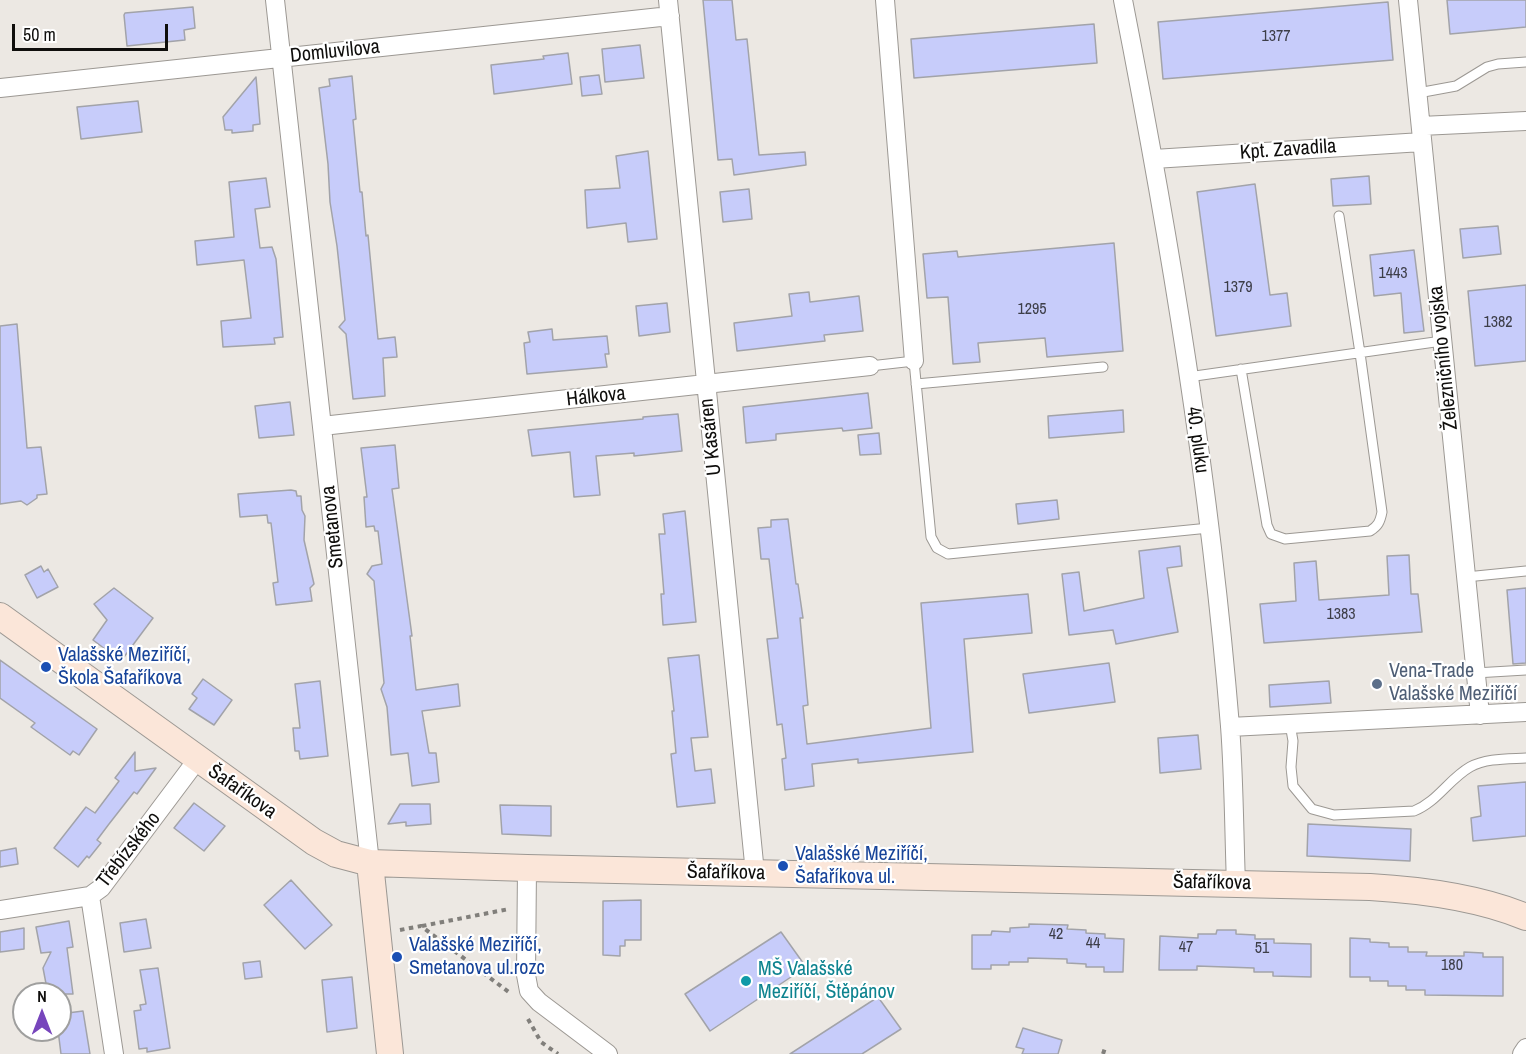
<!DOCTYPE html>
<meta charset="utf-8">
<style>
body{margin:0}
#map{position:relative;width:1526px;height:1054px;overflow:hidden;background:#ece8e3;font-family:"Archivo Narrow",sans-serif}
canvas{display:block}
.north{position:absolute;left:12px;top:982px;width:60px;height:60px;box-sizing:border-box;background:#fff;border:2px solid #9f9f9e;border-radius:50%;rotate:0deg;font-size:16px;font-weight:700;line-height:24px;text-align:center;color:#0f0e0c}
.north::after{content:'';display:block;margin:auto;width:21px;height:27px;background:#7745bc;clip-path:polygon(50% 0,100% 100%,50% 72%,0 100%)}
.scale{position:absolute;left:12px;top:24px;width:156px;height:27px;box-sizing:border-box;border:3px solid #0f0e0c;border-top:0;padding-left:8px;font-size:18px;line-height:21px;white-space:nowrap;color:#0f0e0c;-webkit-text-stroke:4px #fff;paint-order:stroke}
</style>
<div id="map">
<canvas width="1526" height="1054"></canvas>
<div class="north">N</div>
<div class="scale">50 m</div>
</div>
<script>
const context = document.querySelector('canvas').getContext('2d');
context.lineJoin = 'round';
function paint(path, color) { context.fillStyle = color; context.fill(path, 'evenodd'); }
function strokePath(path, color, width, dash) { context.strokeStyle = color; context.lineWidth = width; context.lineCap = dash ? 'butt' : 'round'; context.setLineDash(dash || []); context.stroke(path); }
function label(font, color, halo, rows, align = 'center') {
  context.font = font + ' "Archivo Narrow",sans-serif'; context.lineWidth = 4.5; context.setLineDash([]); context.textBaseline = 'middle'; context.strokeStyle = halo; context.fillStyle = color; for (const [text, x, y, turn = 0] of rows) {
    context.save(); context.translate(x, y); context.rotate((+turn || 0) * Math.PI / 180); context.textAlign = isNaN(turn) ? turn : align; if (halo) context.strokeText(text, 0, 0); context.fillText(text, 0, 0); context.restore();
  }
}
const building = new Path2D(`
 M 703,0 L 732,0 L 736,40 L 747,39 L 759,155 L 805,152 L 806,165 L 734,175 L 732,159 L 718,160 Z
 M 1447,0 L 1526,0 L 1526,27 L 1450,34 Z
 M 1388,2 L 1393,60 L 1163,79 L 1158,22 Z
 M 193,7 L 195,28 L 184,30 L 185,40 L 127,46 L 124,15 L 125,13 Z
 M 1094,24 L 1097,63 L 914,78 L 911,39 Z
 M 640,45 L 644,78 L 605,82 L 602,49 Z
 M 568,53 L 572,84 L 494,94 L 491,65 L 544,59 L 543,56 Z
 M 599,75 L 602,94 L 582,96 L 580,77 Z
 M 352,76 L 356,119 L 353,120 L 360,192 L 362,192 L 366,236 L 368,235 L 378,339 L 395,337 L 397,357 L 383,358 L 385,396 L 353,399 L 346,334 L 339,327 L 345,320 L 337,246 L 330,202 L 328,164 L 319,88 L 330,86 L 329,79 Z
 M 256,77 L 260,124 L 253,125 L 253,131 L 232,133 L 232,130 L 225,130 L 223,117 Z
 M 138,101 L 142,132 L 81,139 L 77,107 Z
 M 648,151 L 657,239 L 628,242 L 626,223 L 587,228 L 585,190 L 620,188 L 616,156 Z
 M 1369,176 L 1371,204 L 1333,206 L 1331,179 Z
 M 266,178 L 270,207 L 255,209 L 260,248 L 272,247 L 276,259 L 283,337 L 274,338 L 275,344 L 223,347 L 221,321 L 251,318 L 244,260 L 197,265 L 195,241 L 234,237 L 229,182 Z
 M 1255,184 L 1270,295 L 1287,293 L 1291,326 L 1216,336 L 1197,192 Z
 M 749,189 L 752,219 L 723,222 L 720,192 Z
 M 1498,226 L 1501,254 L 1463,258 L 1460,229 Z
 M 1114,243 L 1123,351 L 1047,357 L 1045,338 L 978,343 L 980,362 L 953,364 L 948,297 L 927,298 L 923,254 L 957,251 L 958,257 Z
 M 1414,250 L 1424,331 L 1404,333 L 1401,293 L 1374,296 L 1370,255 Z
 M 1526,285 L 1526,361 L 1475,366 L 1468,291 Z
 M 809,292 L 810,302 L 859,296 L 863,331 L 824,335 L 825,341 L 737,351 L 734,323 L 792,316 L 789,294 Z
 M 667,303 L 670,332 L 639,336 L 636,306 Z
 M 17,324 L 27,448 L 41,447 L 47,494 L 37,495 L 37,498 L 27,505 L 21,501 L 0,504 L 0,326 Z
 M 552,329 L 553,340 L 607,336 L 609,354 L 605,354 L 607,367 L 527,374 L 524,343 L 530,342 L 528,332 Z
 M 868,393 L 872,428 L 843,431 L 842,428 L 776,434 L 776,440 L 746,443 L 743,407 Z
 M 290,402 L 294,435 L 259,438 L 255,406 Z
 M 1123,410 L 1124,432 L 1049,438 L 1048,416 Z
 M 678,414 L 682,451 L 634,456 L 634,453 L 596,456 L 600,495 L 574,497 L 570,452 L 532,456 L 528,430 L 643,419 L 643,417 Z
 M 879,433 L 881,454 L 860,455 L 858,435 Z
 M 395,445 L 399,488 L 392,489 L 412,636 L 410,636 L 416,690 L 458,684 L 460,706 L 422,711 L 429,753 L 436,753 L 439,782 L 412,786 L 408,753 L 391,755 L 387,707 L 381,689 L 384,683 L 374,581 L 367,574 L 372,566 L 382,564 L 378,531 L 375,531 L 374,526 L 366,527 L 364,497 L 367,497 L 361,448 Z
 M 291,490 L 296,491 L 297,496 L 301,496 L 302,510 L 305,516 L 304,540 L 314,584 L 310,588 L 312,601 L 276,605 L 273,583 L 278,582 L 271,523 L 268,523 L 267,515 L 240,517 L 238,494 Z
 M 1057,500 L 1059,519 L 1018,524 L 1016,504 Z
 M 685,511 L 696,622 L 663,625 L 661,594 L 664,594 L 659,534 L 665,534 L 663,514 Z
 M 788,519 L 796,584 L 798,584 L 803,618 L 800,618 L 808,705 L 803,706 L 807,744 L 931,728 L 921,603 L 1028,594 L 1032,633 L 964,639 L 973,752 L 858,763 L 858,759 L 812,764 L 814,786 L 785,790 L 782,759 L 786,758 L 782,724 L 777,725 L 767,639 L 778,638 L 769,559 L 761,559 L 758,528 L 771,527 L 771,520 Z
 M 1180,546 L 1182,566 L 1167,568 L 1178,632 L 1116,644 L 1113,630 L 1069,635 L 1062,574 L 1079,572 L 1084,611 L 1144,598 L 1139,551 Z
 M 1409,555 L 1411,594 L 1418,594 L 1422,632 L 1264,643 L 1260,604 L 1296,601 L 1294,563 L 1316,561 L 1319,600 L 1389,595 L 1387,556 Z
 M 41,566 L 44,572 L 48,569 L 58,587 L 37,598 L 25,575 Z
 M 114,588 L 153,618 L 121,661 L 93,640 L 107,620 L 94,604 Z
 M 1526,588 L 1526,663 L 1513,664 L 1507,590 Z
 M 699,655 L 708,737 L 691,738 L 695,771 L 711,769 L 715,803 L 677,807 L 671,754 L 676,753 L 672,711 L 674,711 L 668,658 Z
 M 0,660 L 97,729 L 79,755 L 73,751 L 70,755 L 31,727 L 35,723 L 0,698 Z
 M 1109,663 L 1115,702 L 1029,713 L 1023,674 Z
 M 203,679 L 232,700 L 214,725 L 189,709 L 197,698 L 192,694 Z
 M 320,681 L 328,756 L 300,759 L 299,751 L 295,751 L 293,728 L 300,728 L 295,684 Z
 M 1329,681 L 1331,703 L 1270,707 L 1269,685 Z
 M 1198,735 L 1201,769 L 1160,773 L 1158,738 Z
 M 135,752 L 135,771 L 156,768 L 137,794 L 134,792 L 109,824 L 97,840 L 101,843 L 89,858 L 87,856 L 78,867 L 54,848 L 86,807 L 95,813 L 119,781 L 115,778 Z
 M 1526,782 L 1526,836 L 1473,841 L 1471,818 L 1481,816 L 1478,786 Z
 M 194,803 L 225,826 L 204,851 L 174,828 Z
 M 400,804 L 430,804 L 431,824 L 406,826 L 406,822 L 388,824 Z
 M 500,805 L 551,806 L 551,836 L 502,834 Z
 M 1308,824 L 1411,829 L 1410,861 L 1307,856 Z
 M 16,848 L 18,864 L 0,867 L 0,851 Z
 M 291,880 L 332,925 L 305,949 L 264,905 Z
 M 641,900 L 641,940 L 625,940 L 625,946 L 620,946 L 620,956 L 603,955 L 603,901 Z
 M 146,919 L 151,948 L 124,952 L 120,923 Z
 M 69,921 L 73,947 L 67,948 L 73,994 L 48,994 L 43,968 L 51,952 L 41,953 L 36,927 Z
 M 1029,924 L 1068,925 L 1067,929 L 1086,930 L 1086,933 L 1105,934 L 1105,938 L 1124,939 L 1123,972 L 1104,972 L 1104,967 L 1086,967 L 1086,964 L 1067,963 L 1067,959 L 1028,958 L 1028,962 L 1009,962 L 1009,965 L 991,965 L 991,969 L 972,969 L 972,935 L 991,935 L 992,931 L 1010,932 L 1010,928 L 1029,927 Z
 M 24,928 L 24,949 L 0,952 L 0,932 Z
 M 1217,930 L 1236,930 L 1236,934 L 1255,935 L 1255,939 L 1274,939 L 1274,943 L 1311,944 L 1311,977 L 1273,976 L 1273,972 L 1254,972 L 1254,968 L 1197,966 L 1197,970 L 1159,970 L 1160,936 L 1198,938 L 1198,934 L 1216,934 Z
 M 781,932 L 806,967 L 710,1031 L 685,994 Z
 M 1350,938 L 1370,939 L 1370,942 L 1389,943 L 1389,947 L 1408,947 L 1408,952 L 1427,952 L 1426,956 L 1464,956 L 1464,952 L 1483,953 L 1483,957 L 1503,957 L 1503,996 L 1425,995 L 1425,990 L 1406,990 L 1406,986 L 1388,986 L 1388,981 L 1370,981 L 1370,977 L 1350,977 Z
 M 260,961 L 262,977 L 245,979 L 243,963 Z
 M 158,968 L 170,1048 L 147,1052 L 147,1048 L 139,1049 L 134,1011 L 141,1010 L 140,1005 L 146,1004 L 140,970 Z
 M 352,977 L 357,1028 L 327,1032 L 322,980 Z
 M 878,997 L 901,1029 L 862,1054 L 790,1054 Z
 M 83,1011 L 90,1054 L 61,1054 L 58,1030 L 60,1030 L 60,1014 Z
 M 1023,1028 L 1062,1040 L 1058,1054 L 1022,1054 L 1024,1049 L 1016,1047 Z`);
paint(building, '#c7ccfa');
strokePath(building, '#a2a3a9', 1.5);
const lane = new Path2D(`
 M 1418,93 L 1456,86 L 1487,67 L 1498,64 L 1526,62
 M 870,366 L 914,361 L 931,537 L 937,548 L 948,554 L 1209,528
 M 1241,369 L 1267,525 L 1271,534 L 1285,539 L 1370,531 C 1378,526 1380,522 1382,512 L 1360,353 L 1339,216
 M 1188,377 L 1442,341
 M 916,384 L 1103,367
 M 1466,577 L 1526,571
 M 1475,673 L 1526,670
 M 1290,724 L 1293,741 L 1291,767 L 1293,786 L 1312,809 L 1334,815 L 1414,811 C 1437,802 1449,779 1470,767 C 1486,758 1508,759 1526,758`);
const street = new Path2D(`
 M 275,0 L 370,863
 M 668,0 L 755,873
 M 885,0 L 914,361
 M 1123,0 C 1170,240 1210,482 1230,726 C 1234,778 1234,831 1236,884
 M 1408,0 L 1480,715
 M 0,88 L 670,16
 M 1421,126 L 1526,121
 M 1154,159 L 1422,142
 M 322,426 L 870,366
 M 1230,727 L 1526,712
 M 527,868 L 526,975 L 529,991 L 539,1002 L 608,1054
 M 0,910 L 90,896
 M 114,1054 L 90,896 L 101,888 L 197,760
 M 1522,1054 L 1526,1048`);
const secondary = new Path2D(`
 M 0,616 L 314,842 L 336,854 L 370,863 L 527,868 L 1370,887 C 1422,890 1478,897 1526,917
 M 370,863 L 390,1054`);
strokePath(lane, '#9c9893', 11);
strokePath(street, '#9c9893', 20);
strokePath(secondary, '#9c9893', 28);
strokePath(new Path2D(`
 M 422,926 L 509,909
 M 400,930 L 421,926 L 510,993
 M 528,1019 L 541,1042 L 558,1054
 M 1103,1054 L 1105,1048`), '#817f7b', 4, [4.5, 4.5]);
strokePath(lane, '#fff', 9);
strokePath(street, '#fff', 18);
strokePath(secondary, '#fbe6d9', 26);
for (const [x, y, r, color] of [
 [46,667,6,"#1a4fb4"],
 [1377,684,6,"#5c6f8a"],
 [783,866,6,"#1a4fb4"],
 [397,957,6,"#1a4fb4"],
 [746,981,6,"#0f9aa8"]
]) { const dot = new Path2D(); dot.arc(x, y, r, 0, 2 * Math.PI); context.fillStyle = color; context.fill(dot); strokePath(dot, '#fff', 2); }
label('16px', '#3d3e48', null, [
 ["1377",1276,37],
 ["1443",1393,274],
 ["1379",1238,288],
 ["1295",1032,310],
 ["1382",1498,323],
 ["1383",1341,615],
 ["42",1056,935],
 ["44",1093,944],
 ["47",1186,948],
 ["51",1262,949],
 ["180",1452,966]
]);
label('20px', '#0f0e0c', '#fff', [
 ["Domluvilova",335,52,-6],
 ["Kpt. Zavadila",1288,150,-4],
 ["Železničního vojska",1444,358,-96],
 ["Hálkova",596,397,-6],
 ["U Kasáren",711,437,-96],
 ["40. pluku",1197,440,82],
 ["Smetanova",333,527,-96],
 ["Šafaříkova",242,792,35],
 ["Třebízského",129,850,-52],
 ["Šafaříkova",726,873,1],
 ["Šafaříkova",1212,883,1]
]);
label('20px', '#164399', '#fff', [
 ["Valašské Meziříčí,",58,656],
 ["Škola Šafaříkova",58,679],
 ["Valašské Meziříčí,",795,855],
 ["Šafaříkova ul.",795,878],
 ["Valašské Meziříčí,",409,946],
 ["Smetanova ul.rozc",409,969]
], 'left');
label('20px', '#4e5e75', '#fff', [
 ["Vena-Trade",1389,672],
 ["Valašské Meziříčí",1389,695]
], 'left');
label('20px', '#0d838f', '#fff', [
 ["MŠ Valašské",758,970],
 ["Meziříčí, Štěpánov",758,993]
], 'left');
</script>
